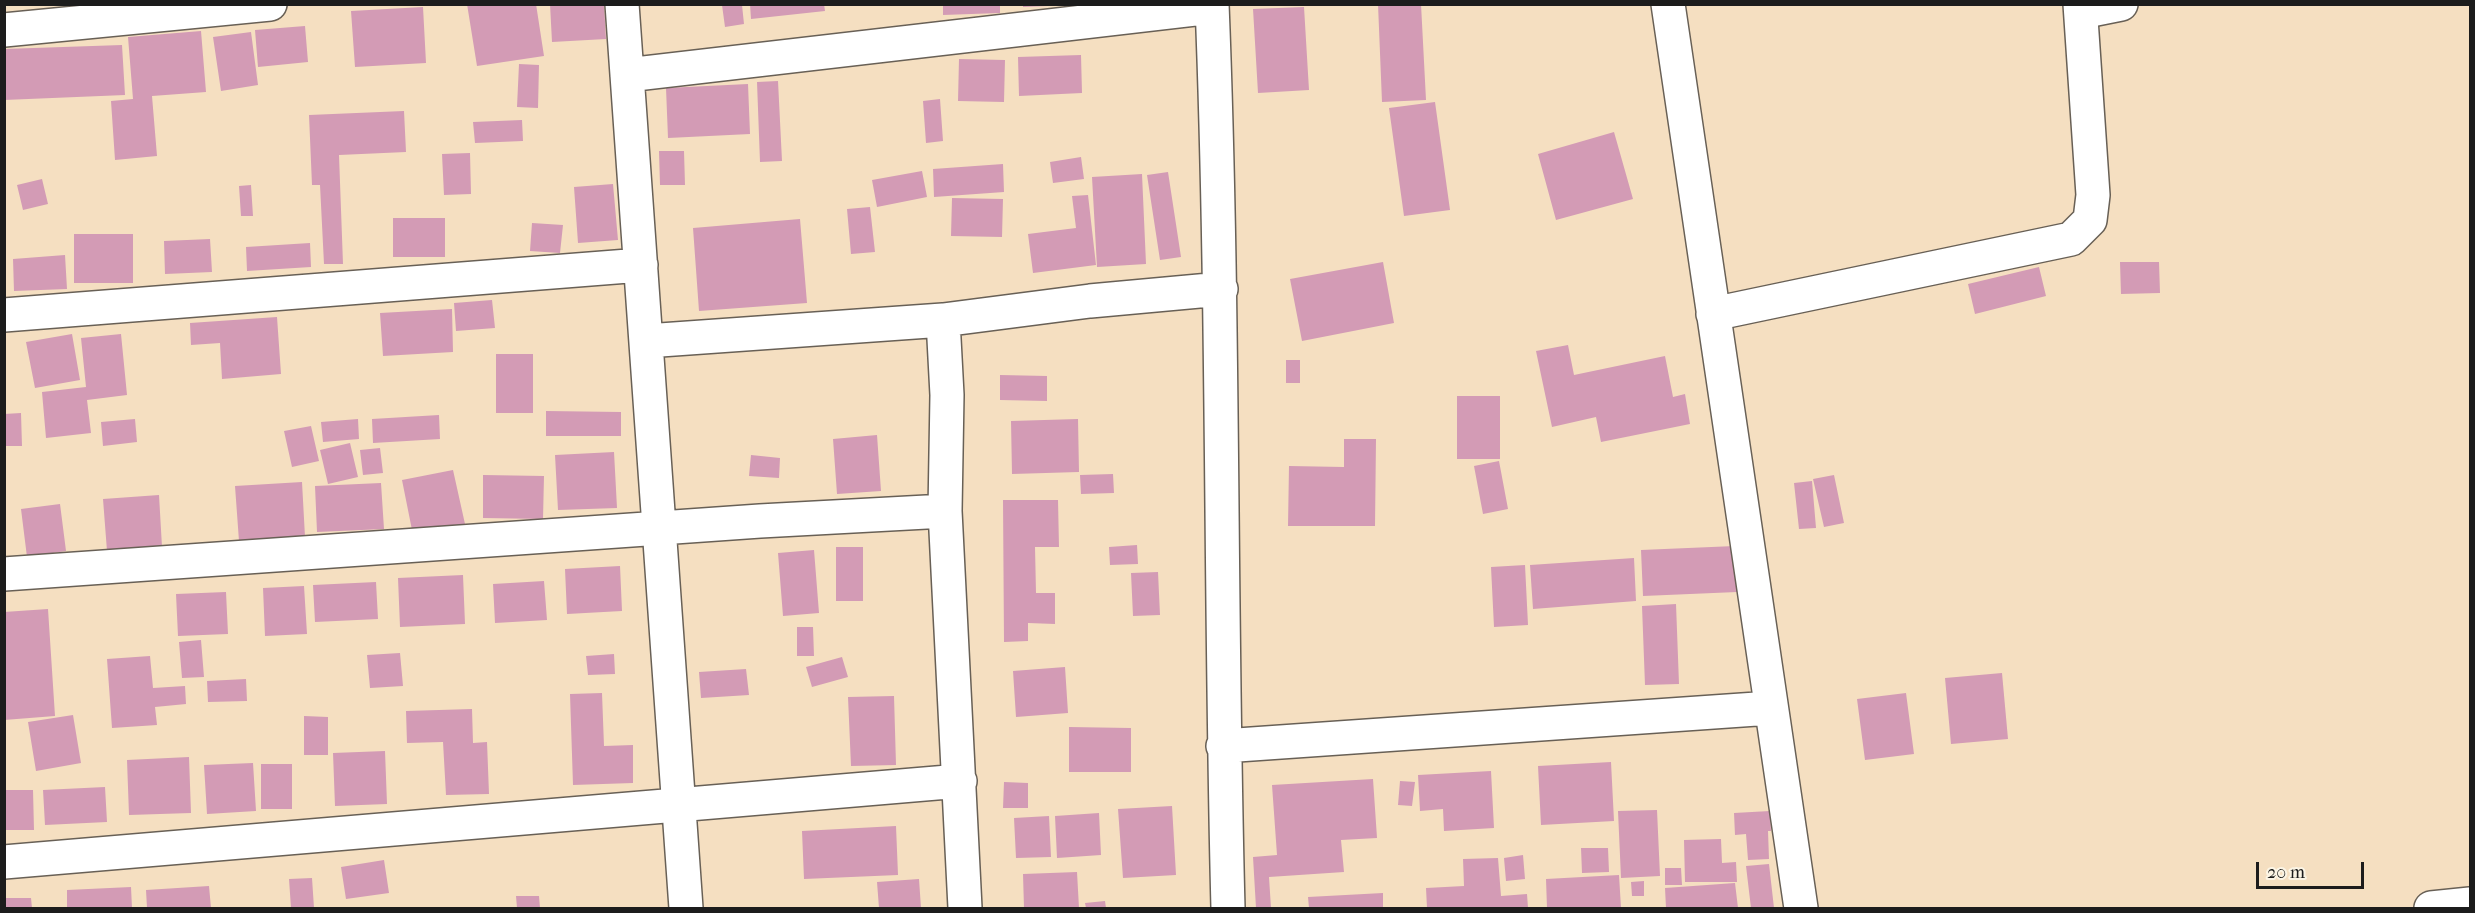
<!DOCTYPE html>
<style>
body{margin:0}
#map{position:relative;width:2475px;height:913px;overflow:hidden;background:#f5dfc1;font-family:"IM FELL French Canon",serif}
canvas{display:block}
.frame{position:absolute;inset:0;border:6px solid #1c1c1c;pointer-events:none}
.scale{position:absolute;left:2256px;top:862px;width:108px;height:27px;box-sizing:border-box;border:3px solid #1c1c1c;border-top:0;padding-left:8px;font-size:18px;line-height:21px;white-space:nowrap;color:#1c1c1c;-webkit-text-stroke:4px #fcf5e5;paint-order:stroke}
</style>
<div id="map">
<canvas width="2475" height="913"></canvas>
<div class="frame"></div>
<div class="scale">20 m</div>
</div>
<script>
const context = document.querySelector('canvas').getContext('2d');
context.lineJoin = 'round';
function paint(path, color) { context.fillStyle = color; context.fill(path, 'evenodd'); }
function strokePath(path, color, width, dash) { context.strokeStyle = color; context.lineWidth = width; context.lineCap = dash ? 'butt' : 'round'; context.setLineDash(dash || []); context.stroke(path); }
paint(new Path2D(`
 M 467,4 L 536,4 L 544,56 L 477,66 Z
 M 550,4 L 604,4 L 606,39 L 552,42 Z
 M 750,4 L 824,4 L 825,11 L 751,19 Z
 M 943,4 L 1000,4 L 1000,13 L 943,15 Z
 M 1023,4 L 1048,4 L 1048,6 L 1023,7 Z
 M 1378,4 L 1421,4 L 1426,100 L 1382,102 Z
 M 722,5 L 742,5 L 744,24 L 725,27 Z
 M 423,7 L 426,63 L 355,67 L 351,11 Z
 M 1304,7 L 1309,90 L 1258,93 L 1253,9 Z
 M 305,26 L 308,62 L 258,67 L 255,30 Z
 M 201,31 L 206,92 L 152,96 L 157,156 L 115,160 L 111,101 L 133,99 L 128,37 Z
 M 251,32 L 258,85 L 221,91 L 213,37 Z
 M 122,45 L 125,95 L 4,100 L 4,49 Z
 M 1081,55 L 1082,93 L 1019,96 L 1018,57 Z
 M 959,59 L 1005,60 L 1004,102 L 958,101 Z
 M 519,64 L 539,65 L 538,108 L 517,107 Z
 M 778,81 L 782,161 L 760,162 L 757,82 Z
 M 748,84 L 750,134 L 668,138 L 666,88 Z
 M 940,99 L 943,141 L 926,143 L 923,101 Z
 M 1435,102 L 1450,210 L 1404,216 L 1389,108 Z
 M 404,111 L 406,152 L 339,155 L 343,264 L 324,264 L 320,185 L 312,185 L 309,115 Z
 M 522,120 L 523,141 L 475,143 L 473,122 Z
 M 1614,132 L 1633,199 L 1556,220 L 1538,154 Z
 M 659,151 L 684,151 L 685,185 L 660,185 Z
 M 470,153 L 471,194 L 444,195 L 442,154 Z
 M 1081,157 L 1084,179 L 1053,183 L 1050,162 Z
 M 1003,164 L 1004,192 L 934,197 L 933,169 Z
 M 922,171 L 927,197 L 877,207 L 872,180 Z
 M 1168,172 L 1181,257 L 1160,260 L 1147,175 Z
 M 1142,174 L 1146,264 L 1097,267 L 1092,177 Z
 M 42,179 L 48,204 L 23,210 L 17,185 Z
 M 613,184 L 618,240 L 578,243 L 574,187 Z
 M 251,185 L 253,216 L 241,216 L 239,186 Z
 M 1088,195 L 1096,265 L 1033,273 L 1028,234 L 1076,228 L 1072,196 Z
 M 952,198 L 1003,199 L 1002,237 L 951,236 Z
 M 870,207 L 875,252 L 851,254 L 847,209 Z
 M 393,218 L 445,218 L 445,257 L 393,257 Z
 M 800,219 L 807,303 L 699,311 L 693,228 Z
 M 532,223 L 563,225 L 560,253 L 530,251 Z
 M 74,234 L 133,234 L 133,283 L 74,283 Z
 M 210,239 L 212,272 L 165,274 L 164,241 Z
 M 310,243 L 311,267 L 247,271 L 246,247 Z
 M 65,255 L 67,289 L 14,291 L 13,259 Z
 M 1383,262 L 1394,323 L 1302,341 L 1290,279 Z
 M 2120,262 L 2159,262 L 2160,293 L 2121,294 Z
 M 2039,267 L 2046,296 L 1975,314 L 1968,284 Z
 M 492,300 L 495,328 L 456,331 L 454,303 Z
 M 452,309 L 453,352 L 383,356 L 380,313 Z
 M 277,317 L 281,374 L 222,379 L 220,343 L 191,345 L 190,323 Z
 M 72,334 L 80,380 L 35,388 L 26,342 Z
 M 121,334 L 127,395 L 87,400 L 91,433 L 46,438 L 42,392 L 86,387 L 81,338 Z
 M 1568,345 L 1574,375 L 1665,356 L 1673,397 L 1685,394 L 1690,424 L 1601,442 L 1596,417 L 1552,427 L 1536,351 Z
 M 496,354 L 533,354 L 533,413 L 496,413 Z
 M 1286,360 L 1300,360 L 1300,383 L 1286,383 Z
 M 1000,375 L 1047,376 L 1047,401 L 1000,400 Z
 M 1457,396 L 1500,396 L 1500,459 L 1457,459 Z
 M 546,411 L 621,412 L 621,436 L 546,436 Z
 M 21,413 L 22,446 L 4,446 L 4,414 Z
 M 439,415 L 440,439 L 373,443 L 372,419 Z
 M 135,419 L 137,442 L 103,446 L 101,422 Z
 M 358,419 L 359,439 L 323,442 L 321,422 Z
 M 1078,419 L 1079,472 L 1012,474 L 1011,421 Z
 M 311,426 L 319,461 L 292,467 L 284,431 Z
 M 877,435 L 881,491 L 837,494 L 833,439 Z
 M 1344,439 L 1376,439 L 1375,526 L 1288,526 L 1289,466 L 1344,467 Z
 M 350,443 L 358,477 L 328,484 L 320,450 Z
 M 380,448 L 383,473 L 363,475 L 360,450 Z
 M 614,452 L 617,508 L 558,510 L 555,455 Z
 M 751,455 L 780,458 L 779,478 L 749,476 Z
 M 1499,461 L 1508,509 L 1483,514 L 1474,466 Z
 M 453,470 L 465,524 L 413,535 L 402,480 Z
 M 1113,474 L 1114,493 L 1081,494 L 1080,475 Z
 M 483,475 L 544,476 L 543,519 L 483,518 Z
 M 1834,475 L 1844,523 L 1824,527 L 1813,479 Z
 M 1812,481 L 1816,528 L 1799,529 L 1794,483 Z
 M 302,482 L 305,537 L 239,541 L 235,486 Z
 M 381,483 L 384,529 L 317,532 L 315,486 Z
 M 159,495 L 162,547 L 107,551 L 103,499 Z
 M 1003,500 L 1058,500 L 1059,547 L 1035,547 L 1036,593 L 1055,593 L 1055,624 L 1028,623 L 1028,641 L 1004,642 Z
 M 60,504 L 66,551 L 27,557 L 21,509 Z
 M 1137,545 L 1138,564 L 1110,565 L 1109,547 Z
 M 1735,546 L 1737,592 L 1643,596 L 1641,550 Z
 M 836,547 L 863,547 L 863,601 L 836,601 Z
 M 814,550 L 819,613 L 783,616 L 778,553 Z
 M 1634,558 L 1636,601 L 1533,609 L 1530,565 Z
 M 1525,565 L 1528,625 L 1494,627 L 1491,567 Z
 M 620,566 L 622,611 L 567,614 L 565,569 Z
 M 1158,572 L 1160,615 L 1133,616 L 1131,573 Z
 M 463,575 L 465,624 L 400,627 L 398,578 Z
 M 544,581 L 547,620 L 495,623 L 493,584 Z
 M 376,582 L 378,619 L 315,622 L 313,585 Z
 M 304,586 L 307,634 L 265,636 L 263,588 Z
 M 226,592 L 228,634 L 178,636 L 176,594 Z
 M 1676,604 L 1679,684 L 1645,685 L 1642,606 Z
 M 48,609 L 55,716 L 4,720 L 4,612 Z
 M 797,627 L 813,627 L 814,656 L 797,656 Z
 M 201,640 L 204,677 L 182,678 L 179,642 Z
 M 400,653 L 403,686 L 370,688 L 367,655 Z
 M 614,654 L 615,674 L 588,675 L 586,656 Z
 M 150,656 L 153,688 L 185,686 L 186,704 L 155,707 L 157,725 L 112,728 L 107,659 Z
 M 842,657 L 848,677 L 812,687 L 806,667 Z
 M 1065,667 L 1068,713 L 1016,717 L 1013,671 Z
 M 746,669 L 749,695 L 701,698 L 699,672 Z
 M 2002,673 L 2008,739 L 1951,744 L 1945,678 Z
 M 246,679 L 247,701 L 208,702 L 207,681 Z
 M 602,693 L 604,746 L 633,745 L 633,783 L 573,785 L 570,694 Z
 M 1906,693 L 1914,754 L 1865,760 L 1857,699 Z
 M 894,696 L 896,765 L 851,766 L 848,697 Z
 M 472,709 L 473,743 L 487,742 L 489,794 L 446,795 L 443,742 L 407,743 L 406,711 Z
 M 73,715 L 81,763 L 36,771 L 28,722 Z
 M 304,716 L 328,717 L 328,755 L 304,755 Z
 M 1069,727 L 1131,728 L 1131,772 L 1069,772 Z
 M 385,751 L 387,804 L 335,806 L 333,753 Z
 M 189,757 L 191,813 L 129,815 L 127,760 Z
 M 1611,762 L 1614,821 L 1541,825 L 1538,766 Z
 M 253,763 L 256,811 L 207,814 L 204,765 Z
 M 261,764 L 292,764 L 292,809 L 261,809 Z
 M 1491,771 L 1494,828 L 1444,831 L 1443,809 L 1420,811 L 1418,775 Z
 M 1373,779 L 1377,838 L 1341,840 L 1344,872 L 1269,877 L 1271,908 L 1256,908 L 1253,857 L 1277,855 L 1272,785 Z
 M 1400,781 L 1415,782 L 1412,806 L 1398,805 Z
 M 1004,782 L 1028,783 L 1028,808 L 1003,808 Z
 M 105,787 L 107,822 L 45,825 L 43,790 Z
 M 5,790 L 33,790 L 34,830 L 5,830 Z
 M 1172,806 L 1176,875 L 1123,878 L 1118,809 Z
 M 1657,810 L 1660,876 L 1621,878 L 1618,811 Z
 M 1770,811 L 1771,831 L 1768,831 L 1769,859 L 1748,860 L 1746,834 L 1735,835 L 1734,813 Z
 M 1099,813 L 1101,855 L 1057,858 L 1055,816 Z
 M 1049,816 L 1051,857 L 1016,858 L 1014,818 Z
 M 896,826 L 898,875 L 804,879 L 802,831 Z
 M 1721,839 L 1722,863 L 1736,862 L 1737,882 L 1685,882 L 1684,840 Z
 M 1581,848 L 1608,848 L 1609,872 L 1582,873 Z
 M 1523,855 L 1525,879 L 1506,881 L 1504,858 Z
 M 1498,858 L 1501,896 L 1527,894 L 1528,908 L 1427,908 L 1426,888 L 1464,886 L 1463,859 Z
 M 384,860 L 389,893 L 346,899 L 341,867 Z
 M 1769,864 L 1774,908 L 1751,908 L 1746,866 Z
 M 1665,868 L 1681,868 L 1682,885 L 1665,885 Z
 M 1077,872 L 1079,908 L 1024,908 L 1023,874 Z
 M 1619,875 L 1621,908 L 1547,908 L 1546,879 Z
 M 312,878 L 314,908 L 291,908 L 289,879 Z
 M 919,879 L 921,908 L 879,908 L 877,882 Z
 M 1644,881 L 1644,896 L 1632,896 L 1631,882 Z
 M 1735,883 L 1738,908 L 1666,908 L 1665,888 Z
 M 209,886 L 211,908 L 147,908 L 146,890 Z
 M 131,887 L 132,908 L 67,908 L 67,890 Z
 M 1383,893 L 1383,908 L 1309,908 L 1308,897 Z
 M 516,896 L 539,896 L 540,908 L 517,908 Z
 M 4,898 L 31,898 L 32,908 L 4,908 Z
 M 1105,901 L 1106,908 L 1086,908 L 1085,903 Z`), '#d39bb5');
const minor = new Path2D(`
 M 622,4 L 686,908
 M 1212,4 C 1224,306 1220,607 1228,908
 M 1668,4 L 1801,908
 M 2081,12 L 2121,4
 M 4,30 L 270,4
 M 627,75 L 1212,7
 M 1713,314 L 2071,239 L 2090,220 L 2093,195 L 2080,4
 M 4,315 L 641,265
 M 646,341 L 943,320
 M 4,574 L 760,521 L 945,511
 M 1223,746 L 1771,708
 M 4,862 L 960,781
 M 965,908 L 945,511 L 947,395 L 943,320 L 1090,301 L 1221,289
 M 2431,908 L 2470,904`);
strokePath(minor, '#686056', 36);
strokePath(minor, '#fff', 33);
</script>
